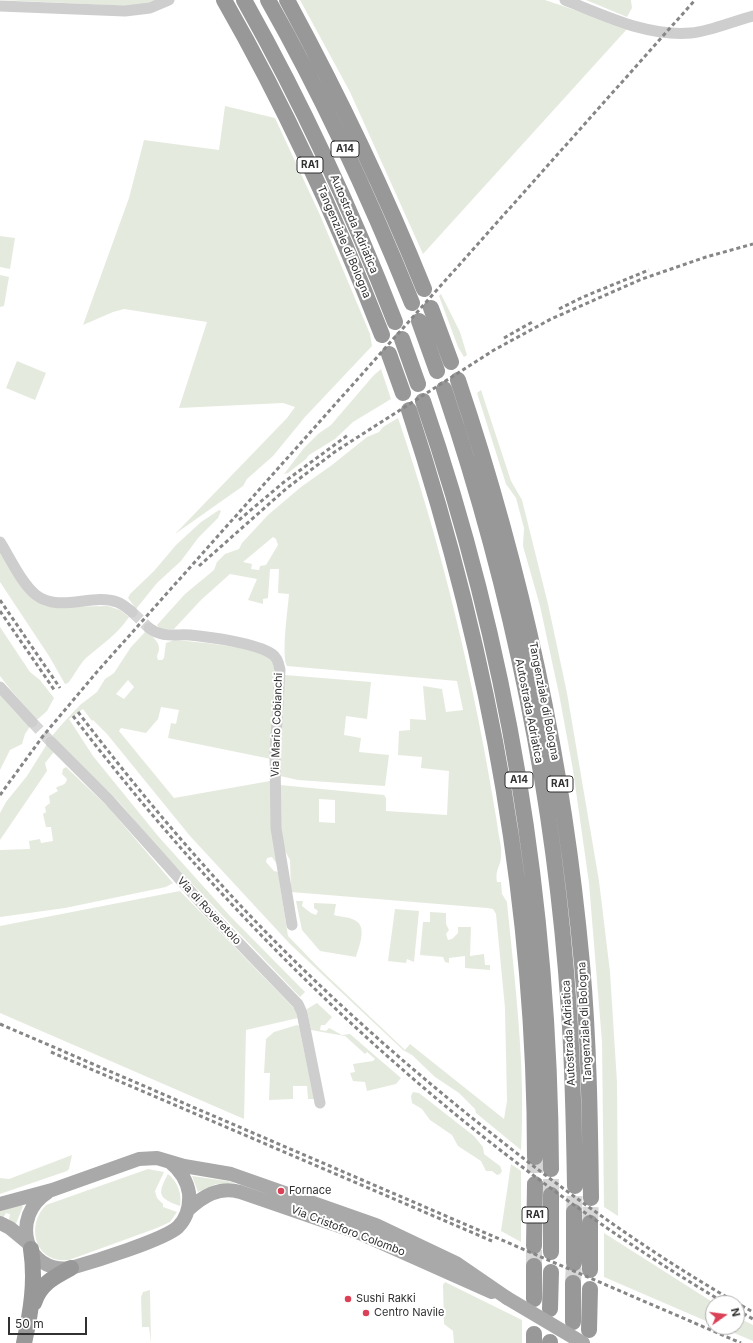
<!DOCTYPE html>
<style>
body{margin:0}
#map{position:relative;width:753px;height:1343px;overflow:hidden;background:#fff;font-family:Inter,sans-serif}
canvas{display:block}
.north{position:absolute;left:705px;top:1295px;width:40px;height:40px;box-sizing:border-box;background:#fff;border:1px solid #adadad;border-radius:50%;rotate:76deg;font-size:11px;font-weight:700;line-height:16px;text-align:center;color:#313131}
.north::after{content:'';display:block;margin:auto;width:14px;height:18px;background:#db4156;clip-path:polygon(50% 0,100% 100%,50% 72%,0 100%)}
.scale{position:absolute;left:8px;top:1317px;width:79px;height:18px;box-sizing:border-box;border:2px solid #313131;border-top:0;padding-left:5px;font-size:12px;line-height:14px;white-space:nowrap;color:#313131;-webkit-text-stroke:3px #fff;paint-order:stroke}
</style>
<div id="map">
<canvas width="753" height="1343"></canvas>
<div class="north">N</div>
<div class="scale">50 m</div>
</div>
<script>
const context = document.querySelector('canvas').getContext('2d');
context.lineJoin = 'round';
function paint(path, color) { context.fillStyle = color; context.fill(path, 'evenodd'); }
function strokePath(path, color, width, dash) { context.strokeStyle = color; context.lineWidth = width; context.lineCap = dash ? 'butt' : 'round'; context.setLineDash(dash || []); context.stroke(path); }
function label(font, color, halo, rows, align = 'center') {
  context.font = font + ' Inter,sans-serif'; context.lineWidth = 4; context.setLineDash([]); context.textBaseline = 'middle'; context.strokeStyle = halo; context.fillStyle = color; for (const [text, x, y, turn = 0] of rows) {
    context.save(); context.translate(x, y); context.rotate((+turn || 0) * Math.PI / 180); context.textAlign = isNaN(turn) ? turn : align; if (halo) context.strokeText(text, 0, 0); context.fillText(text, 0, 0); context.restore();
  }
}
paint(new Path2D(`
 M 0,0 L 157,0 L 146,4 L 130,6 Z
 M 300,0 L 545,0 L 628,28 L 423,254 L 350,92 Z
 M 586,0 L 631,0 L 632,8 L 627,17 Z
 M 225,106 L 275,118 L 320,215 L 370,334 L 372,346 L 305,417 L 273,456 L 247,479 L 243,486 L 175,534 L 287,418 L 295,407 L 283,403 L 179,408 L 207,322 L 124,309 L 113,312 L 83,325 L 129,198 L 144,140 L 219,150 Z
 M 0,236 L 15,238 L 10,269 L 0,267 Z
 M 0,275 L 9,277 L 4,306 L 0,307 Z
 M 441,294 L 460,332 L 467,355 L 464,357 L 458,347 L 439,296 Z
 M 17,361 L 46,373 L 35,400 L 6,388 Z
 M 381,369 L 391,399 L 353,422 L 335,439 L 309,455 L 306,459 L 288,473 L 284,474 L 304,448 L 318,434 L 331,425 L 373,376 Z
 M 481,390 L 511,481 L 522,500 L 548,604 L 567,693 L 599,881 L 610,972 L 617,1082 L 618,1216 L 604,1207 L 602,1042 L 589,883 L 573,770 L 559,694 L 540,606 L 523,546 L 524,528 L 516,498 L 506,484 L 477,393 Z
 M 398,418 C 443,550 475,686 497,823 C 498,834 502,846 501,856 C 501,867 495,868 497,882 L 501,882 L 502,894 L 507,902 C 515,984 526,1068 521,1150 L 476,1113 L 475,1109 L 459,1093 L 435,1077 L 412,1055 L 403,1050 L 290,944 L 190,836 L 107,734 L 93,720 L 92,721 L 83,709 L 69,719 L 93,756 L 158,836 L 230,916 L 305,992 L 300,997 L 159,849 L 118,801 L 54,739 L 54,752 L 45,763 L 47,771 L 0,840 L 0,813 L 6,802 L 27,776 L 52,736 L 63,723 L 80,705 L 97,692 L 105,679 L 114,673 L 131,647 L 146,631 C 152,636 160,642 159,650 C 158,655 156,655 158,660 L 162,660 L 164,658 L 166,643 L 174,640 C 194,642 253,646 268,657 C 273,661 274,666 275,671 L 271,759 L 168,738 L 171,723 L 176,724 L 179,710 L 161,707 L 158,719 L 146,733 L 121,728 L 119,731 L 174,798 L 270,781 L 278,863 L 276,863 L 272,857 L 267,858 L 266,862 L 274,871 L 278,872 L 288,936 L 322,971 L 405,1050 L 410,1044 L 504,1119 L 507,1101 L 505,1008 L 496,914 L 493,909 L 487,908 L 291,892 L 290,860 L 284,849 L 281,826 L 280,785 L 384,795 L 386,798 L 386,811 L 447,815 L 449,771 L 421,768 L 422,757 L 398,755 L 399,731 L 410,730 L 410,719 L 426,720 L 423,686 L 442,689 L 446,712 L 463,710 L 457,681 L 287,666 C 281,656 288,608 289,594 L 278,593 L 279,569 L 270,569 L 268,598 L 263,599 L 263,604 L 248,600 L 257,579 L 230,574 L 201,600 L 174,629 L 164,630 L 159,628 L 157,625 L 185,594 L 214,570 L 217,562 L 225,554 L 239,549 L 242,543 L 268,515 L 301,487 L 332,465 L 367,437 L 379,432 L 383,427 ZM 273,537 L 276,539 L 278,545 L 266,565 L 260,566 L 259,570 L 251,569 L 252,564 L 243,562 ZM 128,680 L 134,687 L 124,699 L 116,694 ZM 319,799 L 335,800 L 335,823 L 319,822 Z
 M 219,510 L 221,511 L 218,518 L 198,538 L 181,561 L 157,583 L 136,609 L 128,598 L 130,594 L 154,571 L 176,545 L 201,522 Z
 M 0,552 L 31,597 L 43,605 L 53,607 L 108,606 L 120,610 L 129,617 C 118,634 101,645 86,658 C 79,665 74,676 68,683 L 65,684 L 49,656 L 0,582 Z
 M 0,627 L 30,672 L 40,680 L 54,698 L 47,711 L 38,719 L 36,719 L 10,689 L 0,676 Z
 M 285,675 L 371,682 L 367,719 L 346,716 L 344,735 L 361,738 L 359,752 L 389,755 L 385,786 L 298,780 L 280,776 L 279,753 Z
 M 0,695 L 19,716 L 31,725 L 25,734 L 22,744 L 10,750 L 0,770 Z
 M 66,767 L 108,807 L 173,883 L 166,887 L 65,908 L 0,917 L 0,850 L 30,849 L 29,841 L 40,839 L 41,843 L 53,841 L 51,827 L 46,827 L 43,814 L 46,812 L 45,807 L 50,803 L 49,796 L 58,791 L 56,788 C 61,784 65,787 67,779 L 62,774 L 63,769 Z
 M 180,891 L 294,1008 L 298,1018 L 246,1030 L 244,1119 L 0,1013 L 0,926 Z
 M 296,901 L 303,901 L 302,906 L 311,913 L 316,915 L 318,911 L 314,908 L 314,903 L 336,904 L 334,915 C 341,917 351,917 356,921 C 367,927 359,947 356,957 L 320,951 L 302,930 Z
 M 395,909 L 419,911 L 414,962 L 407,959 L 406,963 L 388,961 Z
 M 430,912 L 446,913 L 446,924 L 449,930 L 446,934 L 448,940 L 452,939 L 458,933 L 458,927 L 471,927 L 470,956 L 484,954 L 485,965 L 490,965 L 490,970 L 465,968 L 465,956 L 449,958 L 449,963 L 445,962 L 443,957 L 420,955 L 423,922 L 430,922 Z
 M 317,1003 L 332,1017 L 325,1025 L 321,1025 L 320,1030 L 326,1031 L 329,1028 L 342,1035 L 350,1034 L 401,1078 L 396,1084 L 367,1091 L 365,1082 L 353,1081 L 350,1073 L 355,1072 L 353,1064 L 373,1061 L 375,1059 L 367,1052 L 365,1054 L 345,1036 L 311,1030 L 307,1009 Z
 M 297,1025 L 299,1026 L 314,1099 L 308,1099 L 307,1086 L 293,1086 L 293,1099 L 269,1100 L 270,1073 L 264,1073 L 266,1039 L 274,1032 Z
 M 413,1092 L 419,1093 L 474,1136 L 483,1147 L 484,1154 L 500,1166 L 502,1171 L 500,1174 L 497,1175 L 492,1171 L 486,1171 L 481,1161 L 458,1146 L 452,1135 L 430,1120 L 422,1109 L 412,1103 L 411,1096 Z
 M 72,1155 L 69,1169 L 67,1171 L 0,1194 L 0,1178 L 9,1179 Z
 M 511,1164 L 521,1171 L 521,1242 L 501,1231 Z
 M 148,1169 L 164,1172 L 155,1191 L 157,1198 L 163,1204 L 163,1207 L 177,1212 L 170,1222 L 157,1228 L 69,1260 C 35,1264 25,1226 46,1205 Z
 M 168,1174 C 178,1182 182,1194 180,1206 C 158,1198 157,1194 168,1174 Z
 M 192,1176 L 234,1182 L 233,1183 L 216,1184 L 198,1192 Z
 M 21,1205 L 23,1206 L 16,1224 L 9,1220 L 10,1214 L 6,1213 L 3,1218 L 0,1216 L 0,1211 Z
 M 604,1233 L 714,1303 L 713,1324 L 604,1277 Z
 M 445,1282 L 522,1320 L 522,1343 L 454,1343 L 453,1331 L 444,1324 L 443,1285 Z
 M 150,1290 L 151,1343 L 149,1327 L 142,1327 L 141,1297 L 143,1292 Z
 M 737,1317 L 753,1325 L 753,1341 L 720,1327 L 737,1327 Z`), '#e5eade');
strokePath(new Path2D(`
 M 132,612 L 149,628
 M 32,722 L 51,742`), '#d6d6d6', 11, [11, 5.5]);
strokePath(new Path2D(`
 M 535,1157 L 535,1184
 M 551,1195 L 551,1169
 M 574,1212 L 575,1186
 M 590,1223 L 591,1198
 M 534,1266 L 534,1246
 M 573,1283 L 574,1263`), '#d6d6d6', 16, [16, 8]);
strokePath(new Path2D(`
 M 565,0 C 604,15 647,37 691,33 C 712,31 733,21 753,16
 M 0,6 L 125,11 L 150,8 L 169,0
 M 0,542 C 10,558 22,584 36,595 C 59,613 92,593 117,602 C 123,604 127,608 132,612
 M 149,628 C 162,638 175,634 190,635 C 210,637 256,643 272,654 C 277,657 279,664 280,670 L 275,754 L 276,828 L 292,925
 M 0,687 L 32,722
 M 51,742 L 109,800 L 210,913 L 298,1004 L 302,1013 L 320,1103`), '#cecece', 11);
strokePath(new Path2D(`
 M 48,1192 C 10,1216 24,1274 71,1268 C 92,1262 164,1240 178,1227 C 187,1218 190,1206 189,1193 C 187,1181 180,1170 170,1162
 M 0,1204 L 52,1190 L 139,1159 L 157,1158 L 184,1166 L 231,1174 L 376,1225 L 456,1263 L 507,1298
 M 188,1210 C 203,1196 219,1186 240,1192 L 362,1234 L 492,1292
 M 0,1223 L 10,1228 L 27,1242`), '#a9a9a9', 14);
strokePath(new Path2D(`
 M 224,0 C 286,108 337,220 382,335
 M 244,0 C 302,103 352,211 395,322
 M 268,0 C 323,97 370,199 412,303
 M 287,0 C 338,94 384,190 424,289
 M 431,308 L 451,362
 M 419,321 L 437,371
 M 402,339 L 418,384
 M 389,354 L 403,393
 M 458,380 C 522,570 564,765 582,964 C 589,1042 590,1120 591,1198
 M 444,389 C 512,590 555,799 569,1011 C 573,1069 574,1127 575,1186
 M 423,401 C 508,648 550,908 551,1169
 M 409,410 C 488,651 535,903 535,1157
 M 534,1246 L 535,1184
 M 551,1252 L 551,1195
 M 574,1263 L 574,1212
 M 590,1270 L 590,1223
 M 534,1299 L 534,1266
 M 34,1303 C 40,1284 54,1277 71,1268
 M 550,1309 L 551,1272
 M 573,1322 L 573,1283
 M 589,1330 L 590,1289
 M 24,1343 C 31,1312 36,1281 31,1249
 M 534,1343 L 534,1334
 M 550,1343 L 550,1342`), '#989898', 16);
strokePath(new Path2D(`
 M 559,309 L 583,297 L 649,270
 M 504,338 L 534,321
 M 239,520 L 284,482 L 348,435
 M 199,566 L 287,488 L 336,451 L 494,350 L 551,319 L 642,279 L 706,257 L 753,244
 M 0,600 L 60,688
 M 0,611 L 55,691
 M 78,712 C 129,779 182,843 240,905 C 316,986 399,1060 486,1129 C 570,1196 658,1259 753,1312
 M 73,716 C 251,950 472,1154 725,1303
 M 0,795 L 43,736 L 96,673 L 695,0
 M 0,1024 L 741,1343
 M 51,1052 L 492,1241
 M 737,1310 L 753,1319`), '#868686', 3, [4, 3]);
strokePath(new Path2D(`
 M 507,1298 L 583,1343`), '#a9a9a9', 14);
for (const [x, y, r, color] of [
 [281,1191,4,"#db4156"],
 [348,1299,4,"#db4156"],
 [366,1313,4,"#db4156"]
]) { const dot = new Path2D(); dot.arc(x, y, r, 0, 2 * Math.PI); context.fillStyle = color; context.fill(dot); strokePath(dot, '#fff', 1.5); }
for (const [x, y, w] of [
 [345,149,28],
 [310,165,26],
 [519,780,28],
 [560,784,26],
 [535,1215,26]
]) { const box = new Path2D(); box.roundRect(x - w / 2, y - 8, w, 16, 3); context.fillStyle = '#fff'; context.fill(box); strokePath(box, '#313131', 1); }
label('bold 10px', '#313131', null, [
 ["A14",345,149],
 ["RA1",310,165],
 ["A14",519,780],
 ["RA1",560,784],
 ["RA1",535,1215]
]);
label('11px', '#313131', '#fff', [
 ["Autostrada Adriatica",354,224,67],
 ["Tangenziale di Bologna",344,242,67],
 ["Tangenziale di Bologna",544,701,79],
 ["Autostrada Adriatica",529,711,79],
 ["Via Mario Cobianchi",277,725,-88],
 ["Via di Roveretolo",209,911,47],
 ["Tangenziale di Bologna",585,1022,-93],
 ["Autostrada Adriatica",569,1033,-93],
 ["Via Cristoforo Colombo",348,1231,21]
]);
label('11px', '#313131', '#fff', [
 ["Fornace",289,1191],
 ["Sushi Rakki",356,1299],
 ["Centro Navile",374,1313]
], 'left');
</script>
